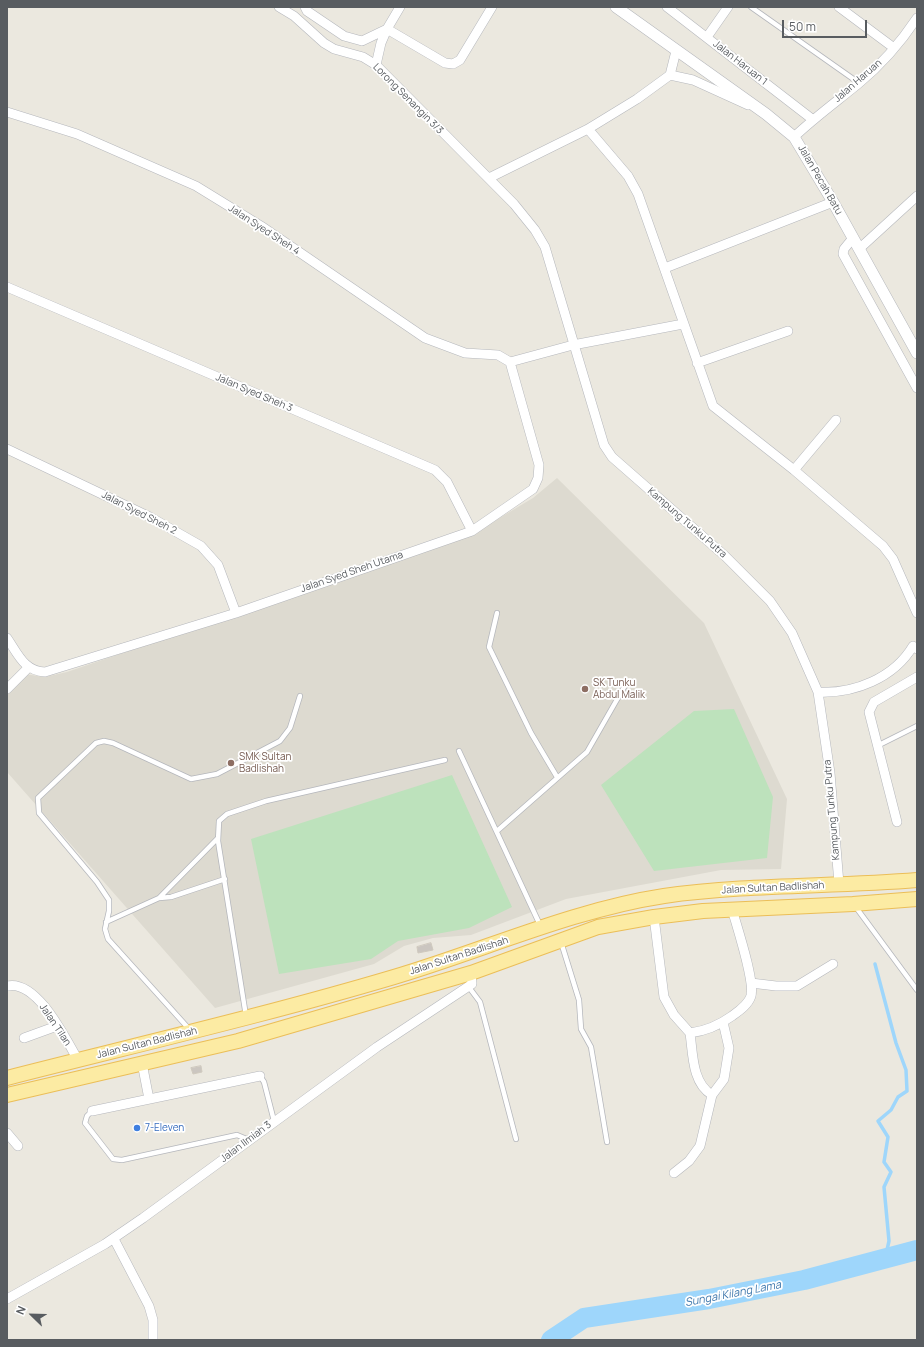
<!DOCTYPE html>
<style>
body{margin:0}
#map{position:relative;width:924px;height:1347px;overflow:hidden;background:#ebe8df;font-family:Manrope,sans-serif}
canvas{display:block}
.frame{position:absolute;inset:0;border:8px solid #585c60;pointer-events:none}
.north{position:absolute;left:12px;top:1295px;width:40px;height:40px;-webkit-text-stroke:3px #fff;paint-order:stroke;rotate:293deg;font-size:11px;font-weight:700;line-height:16px;text-align:center;color:#585c60}
.north::after{content:'';display:block;margin:auto;width:14px;height:18px;background:#585c60;clip-path:polygon(50% 0,100% 100%,50% 72%,0 100%)}
.scale{position:absolute;left:782px;top:20px;width:85px;height:18px;box-sizing:border-box;border:2px solid #585c60;border-top:0;padding-left:5px;font-size:12px;line-height:14px;white-space:nowrap;color:#585c60;-webkit-text-stroke:3px #fff;paint-order:stroke}
</style>
<div id="map">
<canvas width="924" height="1347"></canvas>
<div class="frame"></div>
<div class="north">N</div>
<div class="scale">50 m</div>
</div>
<script>
const context = document.querySelector('canvas').getContext('2d');
context.lineJoin = 'round';
function paint(path, color) { context.fillStyle = color; context.fill(path, 'evenodd'); }
function strokePath(path, color, width, dash) { context.strokeStyle = color; context.lineWidth = width; context.lineCap = dash ? 'butt' : 'round'; context.setLineDash(dash || []); context.stroke(path); }
function label(font, color, halo, rows, align = 'center') {
  context.font = font + ' Manrope,sans-serif'; context.lineWidth = 3.5; context.setLineDash([]); context.textBaseline = 'middle'; context.strokeStyle = halo; context.fillStyle = color; for (const [text, x, y, turn = 0] of rows) {
    context.save(); context.translate(x, y); context.rotate((+turn || 0) * Math.PI / 180); context.textAlign = isNaN(turn) ? turn : align; if (halo) context.strokeText(text, 0, 0); context.fillText(text, 0, 0); context.restore();
  }
}
paint(new Path2D(`
 M 557,478 L 704,623 L 787,799 L 781,869 L 721,870 L 566,899 L 471,935 L 433,938 L 404,946 L 374,964 L 215,1008 L 7,772 L 7,689 L 24,674 L 45,677 L 67,672 L 476,532 L 533,498 Z`), '#dddad0');
paint(new Path2D(`
 M 734,709 L 773,797 L 767,858 L 654,871 L 601,785 L 694,711 Z
 M 452,775 L 512,907 L 469,928 L 398,941 L 371,959 L 279,974 L 251,839 Z`), '#bde2bc');
strokePath(new Path2D(`
 M 875,964 L 896,1043 L 906,1070 L 907,1091 L 898,1097 L 891,1110 L 878,1121 L 888,1137 L 884,1162 L 891,1172 L 884,1187 L 889,1241 L 885,1259`), '#9ed6fb', 3.5);
strokePath(new Path2D(`
 M 551,1340 L 584,1318 L 709,1299 L 804,1280 L 917,1250`), '#9ed6fb', 20);
const building = new Path2D(`
 M 431,943 L 433,950 L 418,953 L 417,947 Z
 M 201,1066 L 202,1072 L 193,1074 L 191,1068 Z`);
paint(building, '#cbc6c0');
strokePath(building, '#cfc9be', 1);
const service = new Path2D(`
 M 751,7 L 859,83
 M 497,613 L 489,647 L 531,733 L 557,777
 M 879,745 L 917,726
 M 459,751 L 540,925
 M 497,831 L 587,752 L 627,682
 M 159,898 L 218,838
 M 855,906 L 917,990
 M 106,922 L 159,898 L 171,897 L 225,879
 M 561,942 L 579,1000 L 581,1029 L 591,1047 L 607,1142
 M 468,986 L 480,1002 L 516,1139
 M 246,1016 L 218,841 L 219,821 L 227,814 L 266,801 L 445,760
 M 190,1030 L 108,939 L 105,929 L 109,911 L 109,900 L 97,882 L 39,813 L 38,798 L 96,743 L 104,741 L 113,743 L 191,779 L 217,774 L 280,741 L 290,728 L 300,696
 M 260,1076 L 264,1082 L 274,1121
 M 92,1111 L 87,1116 L 85,1123 L 113,1159 L 122,1160 L 237,1135 L 249,1140`);
const minor = new Path2D(`
 M 279,7 L 294,16 L 324,43 L 334,49 L 363,57 L 376,65 L 514,204 L 535,230 L 545,247 L 604,445 L 612,457 L 725,556 L 770,601 L 792,633 L 818,692 L 830,773 L 839,884
 M 305,7 L 307,11 L 344,36 L 362,41 L 387,29 L 445,63 L 453,64 L 460,60 L 492,7
 M 667,7 L 812,119
 M 839,7 L 894,48
 M 707,37 L 728,7
 M 376,65 L 381,43 L 387,29 L 400,7
 M 670,75 L 693,80 L 748,105
 M 7,112 L 77,134 L 196,186 L 261,226 L 425,338 L 465,353 L 498,355 L 510,362
 M 588,129 L 628,176 L 638,194 L 713,406 L 794,470 L 883,546 L 893,559 L 917,613
 M 794,137 C 814,118 836,102 858,84 C 880,66 901,42 917,18
 M 489,178 L 588,129 L 637,99 L 670,75 L 676,51
 M 853,238 L 844,249 L 843,254 L 917,388
 M 859,249 L 917,196
 M 665,268 L 833,202
 M 7,287 L 435,470 L 447,482 L 472,531
 M 510,362 L 573,345 L 683,324
 M 697,363 L 788,331
 M 7,449 L 150,517 L 201,546 L 218,565 L 236,613
 M 794,470 L 836,420
 M 7,638 C 18,654 24,671 45,672 L 236,613 L 472,531 L 533,489 L 538,478 L 539,465 L 510,362
 M 7,689 L 28,668
 M 818,692 C 854,694 894,678 913,646 L 917,649
 M 897,822 L 869,712 L 874,702 L 917,677
 M 654,917 L 664,997 L 674,1015 L 690,1033 C 706,1031 718,1026 732,1016 C 739,1011 748,1005 751,996 C 755,981 737,927 732,909
 M 751,983 L 776,986 L 797,986 L 833,964
 M 7,986 C 37,979 65,1038 78,1060
 M 690,1033 C 693,1054 692,1083 712,1095
 M 24,1038 L 57,1026
 M 142,1063 L 149,1099
 M 92,1111 L 260,1076
 M 7,1133 L 18,1146
 M 674,1173 L 689,1161 L 700,1146 L 712,1095 L 724,1079 L 729,1048 L 723,1022
 M 114,1239 L 149,1306 L 153,1320 L 153,1340
 M 7,1299 L 105,1244 L 143,1218 L 377,1047 L 472,984 L 471,973`);
const tertiary = new Path2D(`
 M 616,7 L 766,114 L 794,137 L 833,202 L 917,353`);
const primary = new Path2D(`
 M 7,1078 C 136,1045 266,1015 394,977 C 482,951 572,910 664,896 C 748,884 833,887 917,880
 M 7,1095 L 238,1041 L 471,973 L 598,927 L 654,917 L 703,911 L 853,904 L 917,899`);
strokePath(service, '#b5b7bc', 6);
strokePath(minor, '#b5b7bc', 10);
strokePath(tertiary, '#b5b7bc', 12);
strokePath(primary, '#ebbe58', 16);
strokePath(service, '#fff', 4.5);
strokePath(minor, '#fff', 9);
strokePath(tertiary, '#fff', 11);
strokePath(primary, '#fceba3', 14);
for (const [x, y, r, color] of [
 [585,689,4,"#8d6e63"],
 [231,763,4,"#8d6e63"],
 [137,1128,4,"#3f7fe0"]
]) { const dot = new Path2D(); dot.arc(x, y, r, 0, 2 * Math.PI); context.fillStyle = color; context.fill(dot); strokePath(dot, '#fff', 1.5); }
label('10px', '#585c60', '#fff', [
 ["Jalan Haruan 1",740,63,38],
 ["Jalan Haruan",858,81,-41],
 ["Lorong Senangin 3/3",408,99,45],
 ["Jalan Pecah Batu",820,180,60],
 ["Jalan Syed Sheh 4",264,230,33],
 ["Jalan Syed Sheh 3",254,393,23],
 ["Jalan Syed Sheh 2",139,513,27],
 ["Kampung Tunku Putra",687,523,41],
 ["Jalan Syed Sheh Utama",352,572,-19],
 ["Kampung Tunku Putra",832,810,-95],
 ["Jalan Sultan Badlishah",773,888,-3],
 ["Jalan Sultan Badlishah",459,956,-18],
 ["Jalan Tilan",55,1025,56],
 ["Jalan Sultan Badlishah",147,1043,-14],
 ["Jalan Ilmiah 3",246,1142,-37]
]);
label('10px', '#785e54', '#fff', [
 ["SK Tunku",593,683],
 ["Abdul Malik",593,695],
 ["SMK Sultan",239,757],
 ["Badlishah",239,769]
], 'left');
label('10px', '#366cbe', '#fff', [
 ["7-Eleven",145,1128]
], 'left');
label('italic 11px', '#3e77ac', '#fff', [
 ["Sungai Kilang Lama",733,1294,-11]
]);
</script>
